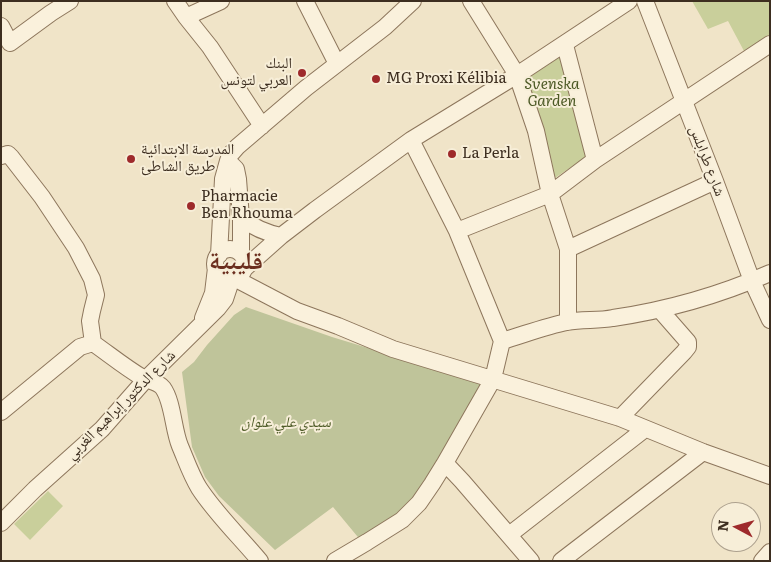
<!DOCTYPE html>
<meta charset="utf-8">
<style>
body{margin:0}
#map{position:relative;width:771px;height:562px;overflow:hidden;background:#f0e4c8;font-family:Literata,serif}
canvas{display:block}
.frame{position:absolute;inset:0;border:2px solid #3d2e20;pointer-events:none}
.north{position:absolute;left:711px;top:502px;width:50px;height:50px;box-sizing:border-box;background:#f7eed8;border:1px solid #ada18e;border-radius:50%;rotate:276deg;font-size:14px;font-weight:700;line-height:20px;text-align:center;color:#3d2e20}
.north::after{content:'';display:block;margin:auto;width:18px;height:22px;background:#9e2a2b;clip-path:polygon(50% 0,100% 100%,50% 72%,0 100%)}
</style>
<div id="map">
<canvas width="771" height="562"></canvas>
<div class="frame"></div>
<div class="north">N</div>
</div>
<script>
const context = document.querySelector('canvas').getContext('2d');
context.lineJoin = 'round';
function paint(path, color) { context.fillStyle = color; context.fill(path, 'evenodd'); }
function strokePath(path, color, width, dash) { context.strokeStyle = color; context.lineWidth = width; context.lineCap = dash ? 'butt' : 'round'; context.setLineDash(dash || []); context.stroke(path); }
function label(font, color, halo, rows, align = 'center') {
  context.font = font + ' Literata,"Noto Naskh Arabic",serif'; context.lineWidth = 4; context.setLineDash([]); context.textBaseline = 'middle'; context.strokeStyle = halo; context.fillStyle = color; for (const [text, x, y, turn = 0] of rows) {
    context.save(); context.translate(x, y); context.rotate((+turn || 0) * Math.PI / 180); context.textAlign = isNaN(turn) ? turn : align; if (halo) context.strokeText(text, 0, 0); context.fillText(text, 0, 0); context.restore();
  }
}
paint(new Path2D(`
 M 692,1 L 770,1 L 770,34 L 744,51 L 728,21 L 708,29 Z
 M 566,52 L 596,150 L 552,180 L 521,83 Z
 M 48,491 L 63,506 L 30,540 L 14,524 Z`), '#c9cf9b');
paint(new Path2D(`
 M 246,307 L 332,337 L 483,383 L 421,497 L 362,542 L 333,507 L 275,550 L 219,496 L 205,477 L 192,447 L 182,372 L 194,362 L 207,345 L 234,315 Z`), '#bfc49a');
const minor = new Path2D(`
 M 175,1 L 186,17 L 210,47 L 262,126
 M 305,1 L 337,64
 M 471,1 L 517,75 L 536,131 L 550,194 L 568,249 L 568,322
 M 645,1 L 715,181 L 752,281 L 770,320
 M 186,17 L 221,1
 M 1,26 L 10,43 L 51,13 L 70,1
 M 565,45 L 595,160
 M 1,156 L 8,154 L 11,157 L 42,197 L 76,248 L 92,279 L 96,295 L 92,311 L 90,321 L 93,343
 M 228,161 L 236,169 L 238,179 L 241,218 L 241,253
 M 241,218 C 254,228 266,233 281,236
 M 457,231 L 550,194 L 595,160 L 770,44
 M 568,249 L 715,181
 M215 264a15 15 0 1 1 30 0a15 15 0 1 1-30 0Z
 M 219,255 L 223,179 L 228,161 L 230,155 L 237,147 L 306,88 L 385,27 L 413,1
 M 245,268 L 281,236 L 315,210 L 411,140 L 517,75 L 629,1
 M 234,278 L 297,311 L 338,326 L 393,349 L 620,418 L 703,452 L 770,476
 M 203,318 L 213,293 L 216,268
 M 502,341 C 523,335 546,326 567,322 C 582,319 598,321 613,318 C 667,310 720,295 770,273
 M 1,412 L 80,347 L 93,343 C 110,355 126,368 143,378 C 151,382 157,381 163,388 C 173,402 173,429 180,446 C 186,460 191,475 199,488 C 216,514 240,537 260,561
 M 620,418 L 684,352 L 688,347 L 688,342 L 660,310
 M 445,463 L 462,481 L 531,561
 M 1,523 L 35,489 L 102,429 L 146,379 L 218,308 L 225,299 L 232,278
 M 509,535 L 645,429
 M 335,561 L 367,542 L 402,520 L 419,503 L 432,484 L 445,463 L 493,379 L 502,341 L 457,231 L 411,140
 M 561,561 L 703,452
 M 762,561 L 770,552`);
strokePath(minor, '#8d765c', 18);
strokePath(minor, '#faf1dc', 16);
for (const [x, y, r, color] of [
 [302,73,5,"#9e2a2b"],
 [376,79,5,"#9e2a2b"],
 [452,154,5,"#9e2a2b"],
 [131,159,5,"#9e2a2b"],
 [191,206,5,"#9e2a2b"]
]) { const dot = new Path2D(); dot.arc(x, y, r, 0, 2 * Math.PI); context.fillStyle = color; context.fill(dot); strokePath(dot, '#f7eed8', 2); }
label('15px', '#3d2e20', '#f7eed8', [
 ["البنك",292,64,"right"],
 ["العربي لتونس",292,81,"right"],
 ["MG Proxi Kélibia",386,79],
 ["المدرسة الابتدائية",141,150],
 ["طريق الشاطئ",141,167],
 ["La Perla",462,154],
 ["Pharmacie",201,197],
 ["Ben Rhouma",201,214]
], 'left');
label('italic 15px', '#4d5a26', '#f7eed8', [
 ["Svenska",552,85],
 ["Garden",552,102],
 ["سيدي علي علوان",286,423]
]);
label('15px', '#3d2e20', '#f7eed8', [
 ["شارع طرابلس",707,161,69],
 ["شارع الدكتور إبراهيم الغربي",121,405,-45]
]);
label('bold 25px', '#6b2e1e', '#f7eed8', [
 ["قليبية",236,262]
]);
</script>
